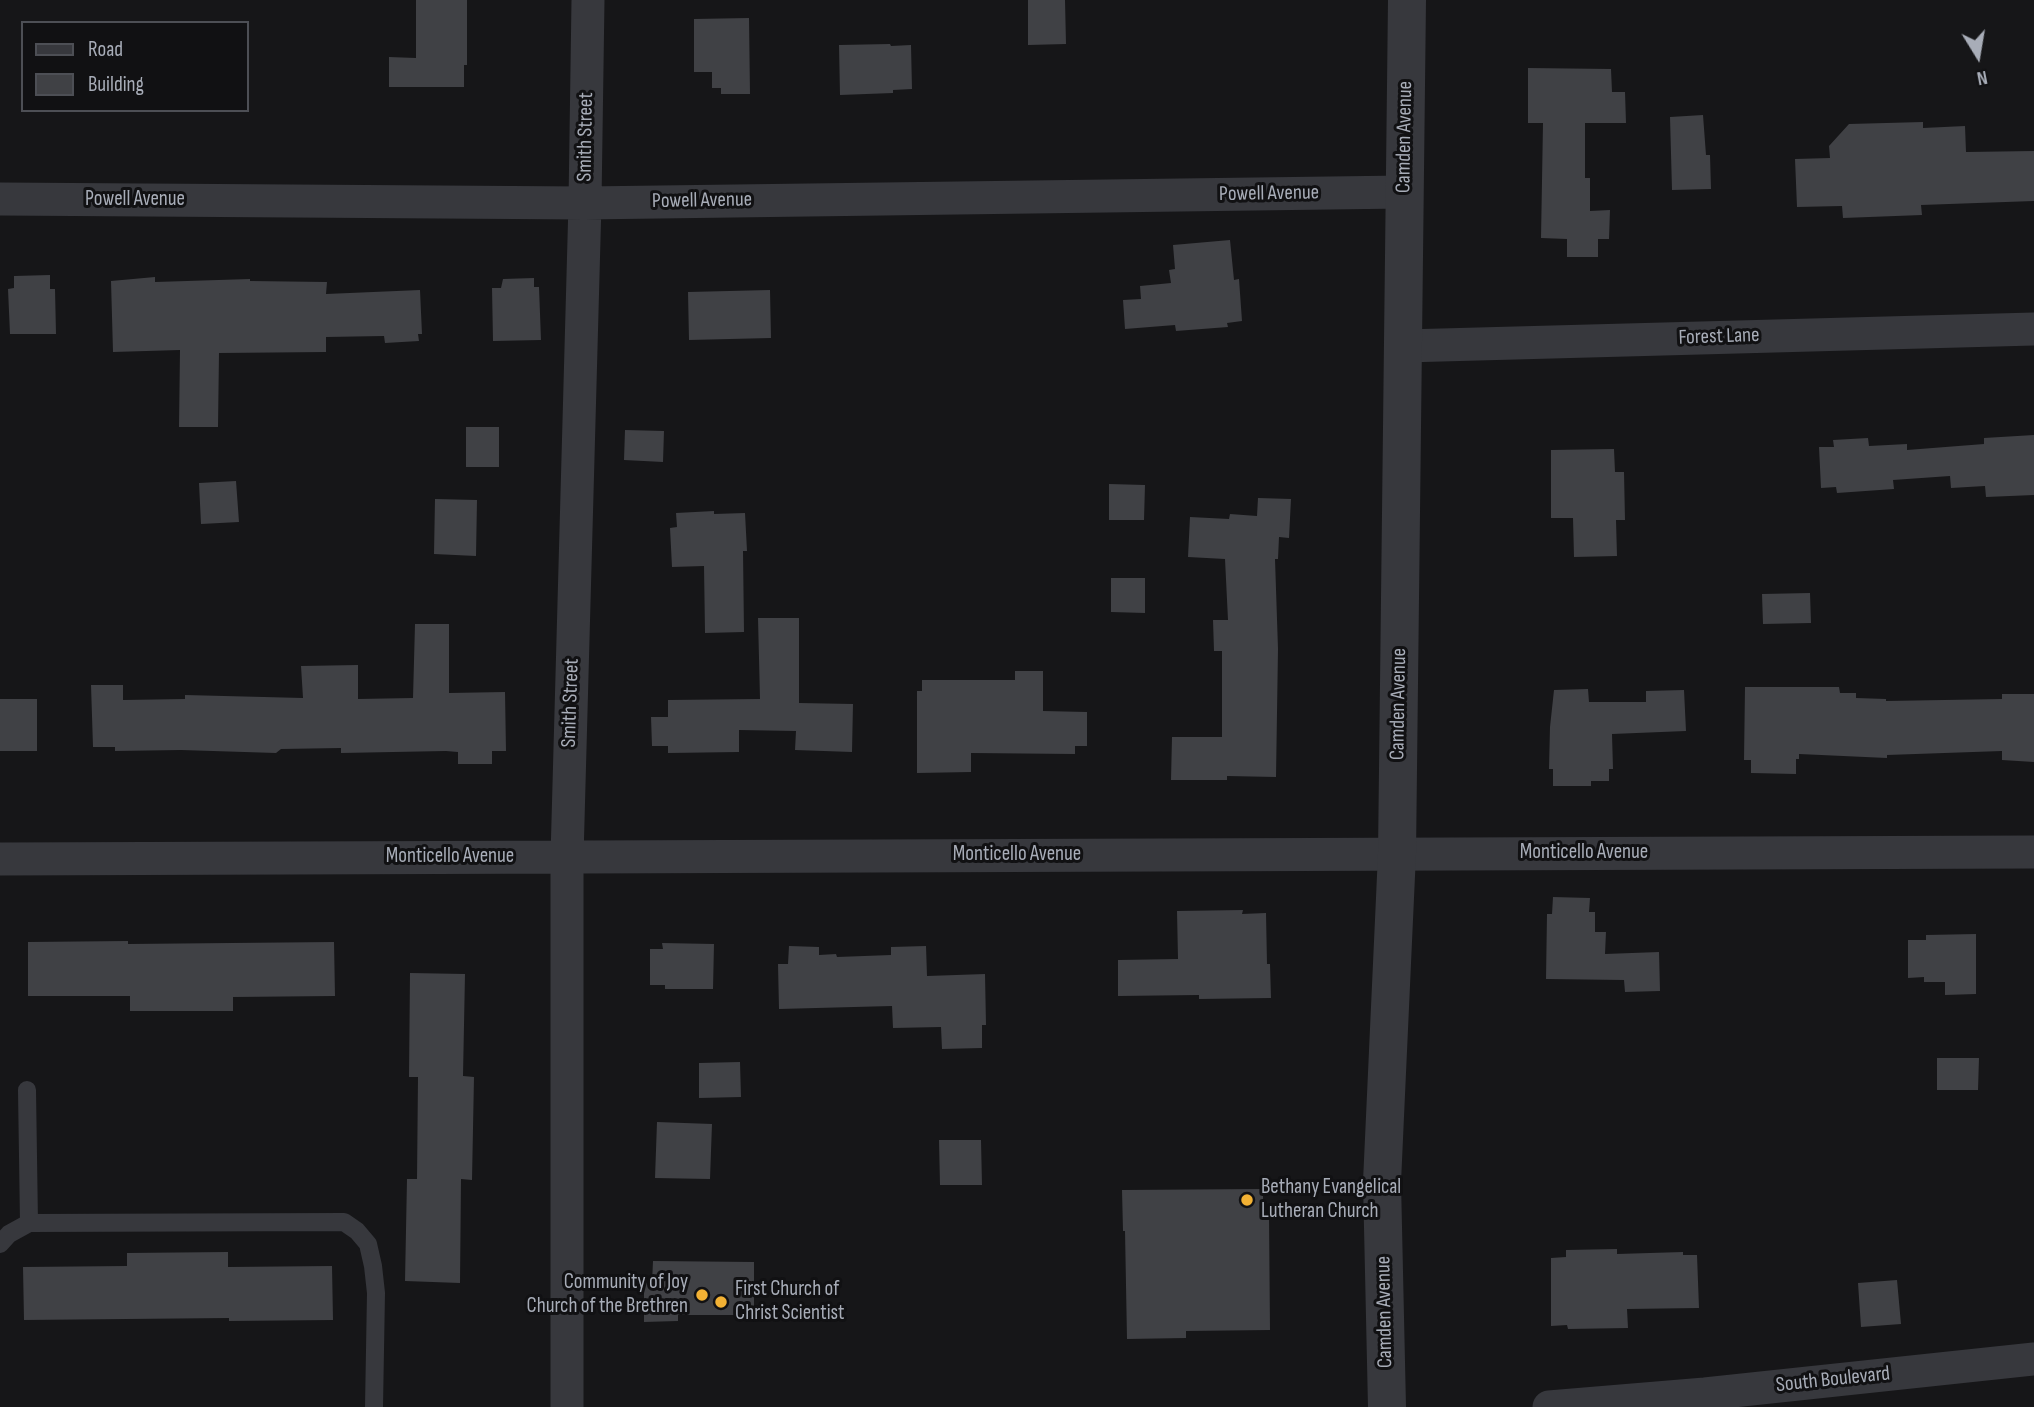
<!DOCTYPE html>
<style>
body{margin:0}
#map{position:relative;width:2034px;height:1407px;overflow:hidden;background:#161618;font-family:"Sofia Sans Condensed",sans-serif}
canvas{display:block}
.legend{position:absolute;left:21px;top:21px;width:228px;height:91px;box-sizing:border-box;background:#111113;border:2px solid #4d4f55;margin:0;padding:9px 12px;list-style:none;font-size:21px;color:#a8adb8}
.legend li{display:flex;align-items:center;gap:14px;height:35px}
.legend b{width:35px;border:2px solid #4d4f55}
.north{position:absolute;left:1943px;top:21px;width:70px;height:70px;-webkit-text-stroke:5px #111113;paint-order:stroke;rotate:169deg;font-size:19px;font-weight:700;line-height:28px;text-align:center;color:#a8adb8}
.north::after{content:'';display:block;margin:auto;width:24px;height:32px;background:#a8adb8;clip-path:polygon(50% 0,100% 100%,50% 72%,0 100%)}
</style>
<div id="map">
<canvas width="2034" height="1407"></canvas>
<ul class="legend">
<li><b style="height:9px;background:#37383d"></b>Road</li>
<li><b style="height:19px;background:#404145"></b>Building</li>
</ul>
<div class="north">N</div>
</div>
<script>
const context = document.querySelector('canvas').getContext('2d');
context.lineJoin = 'round';
function paint(path, color) { context.fillStyle = color; context.fill(path, 'evenodd'); }
function strokePath(path, color, width, dash) { context.strokeStyle = color; context.lineWidth = width; context.lineCap = dash ? 'butt' : 'round'; context.setLineDash(dash || []); context.stroke(path); }
function label(font, color, halo, rows, align = 'center') {
  context.font = font + ' "Sofia Sans Condensed",sans-serif'; context.lineWidth = 6; context.setLineDash([]); context.textBaseline = 'middle'; context.strokeStyle = halo; context.fillStyle = color; for (const [text, x, y, turn = 0] of rows) {
    context.save(); context.translate(x, y); context.rotate((+turn || 0) * Math.PI / 180); context.textAlign = isNaN(turn) ? turn : align; if (halo) context.strokeText(text, 0, 0); context.fillText(text, 0, 0); context.restore();
  }
}
paint(new Path2D(`
 M 416,0 L 467,0 L 467,65 L 464,65 L 464,87 L 389,87 L 389,57 L 416,58 Z
 M 1028,0 L 1065,0 L 1066,44 L 1028,45 Z
 M 749,18 L 750,94 L 721,94 L 721,88 L 712,88 L 712,72 L 694,72 L 694,19 Z
 M 890,44 L 891,46 L 911,45 L 912,89 L 893,90 L 893,93 L 840,95 L 839,45 Z
 M 1528,68 L 1611,69 L 1612,92 L 1625,92 L 1626,123 L 1585,123 L 1585,178 L 1590,178 L 1590,211 L 1610,210 L 1609,239 L 1598,239 L 1598,257 L 1567,257 L 1567,239 L 1541,238 L 1543,123 L 1528,123 Z
 M 1703,115 L 1706,155 L 1710,155 L 1711,189 L 1672,190 L 1670,117 Z
 M 1923,122 L 1923,128 L 1965,126 L 1966,152 L 2034,151 L 2034,201 L 1921,205 L 1922,215 L 1843,218 L 1842,206 L 1797,207 L 1795,159 L 1830,158 L 1829,146 L 1849,124 Z
 M 1230,240 L 1234,280 L 1239,279 L 1242,321 L 1227,323 L 1228,327 L 1176,331 L 1175,325 L 1125,329 L 1123,300 L 1141,299 L 1140,286 L 1171,283 L 1169,270 L 1175,269 L 1173,245 Z
 M 50,275 L 50,289 L 55,289 L 56,334 L 10,334 L 8,289 L 14,288 L 14,276 Z
 M 155,277 L 155,282 L 250,279 L 250,281 L 327,282 L 326,294 L 420,290 L 422,334 L 418,334 L 419,341 L 385,343 L 384,336 L 326,337 L 326,352 L 219,353 L 218,427 L 179,427 L 180,350 L 113,352 L 111,281 Z
 M 534,278 L 534,287 L 539,287 L 541,340 L 493,341 L 492,288 L 501,288 L 503,279 Z
 M 770,290 L 771,338 L 689,340 L 688,292 Z
 M 466,427 L 499,427 L 499,467 L 466,467 Z
 M 625,430 L 664,431 L 663,462 L 624,460 Z
 M 2034,435 L 2034,495 L 1986,497 L 1985,486 L 1951,488 L 1950,476 L 1893,480 L 1894,489 L 1837,493 L 1836,487 L 1821,488 L 1819,447 L 1834,447 L 1833,440 L 1868,438 L 1869,446 L 1907,444 L 1907,450 L 1984,444 L 1984,438 Z
 M 1614,449 L 1615,472 L 1624,472 L 1625,520 L 1616,520 L 1617,556 L 1574,557 L 1573,518 L 1551,518 L 1551,450 Z
 M 236,481 L 239,522 L 201,524 L 199,483 Z
 M 1109,484 L 1145,485 L 1144,520 L 1109,520 Z
 M 1258,498 L 1291,499 L 1289,538 L 1279,537 L 1278,559 L 1275,559 L 1278,649 L 1276,777 L 1227,776 L 1227,780 L 1171,780 L 1172,737 L 1222,737 L 1222,651 L 1214,651 L 1213,620 L 1228,620 L 1225,559 L 1188,557 L 1190,517 L 1229,519 L 1230,514 L 1257,516 Z
 M 435,499 L 477,500 L 476,556 L 434,554 Z
 M 714,511 L 714,514 L 745,513 L 747,551 L 743,551 L 744,632 L 705,633 L 704,566 L 672,567 L 670,528 L 677,527 L 676,513 Z
 M 1111,578 L 1145,578 L 1145,613 L 1111,612 Z
 M 1810,593 L 1811,623 L 1763,624 L 1762,594 Z
 M 758,618 L 799,618 L 799,703 L 853,704 L 852,752 L 795,750 L 796,731 L 739,730 L 739,752 L 668,753 L 668,746 L 652,746 L 651,717 L 668,717 L 668,700 L 760,699 Z
 M 415,624 L 449,624 L 449,693 L 505,692 L 506,751 L 492,751 L 492,764 L 458,764 L 458,752 L 446,751 L 341,753 L 341,748 L 281,749 L 276,753 L 181,750 L 115,751 L 115,747 L 93,747 L 91,685 L 123,685 L 123,700 L 185,699 L 185,695 L 303,698 L 301,666 L 358,665 L 358,699 L 413,698 Z
 M 1015,671 L 1043,671 L 1043,711 L 1087,712 L 1087,746 L 1075,746 L 1075,754 L 971,753 L 971,772 L 917,773 L 917,691 L 922,691 L 922,680 L 1015,680 Z
 M 1745,687 L 1839,687 L 1840,693 L 1856,693 L 1856,698 L 1886,699 L 1886,701 L 2002,699 L 2002,694 L 2034,694 L 2034,762 L 2002,760 L 2002,751 L 1887,755 L 1887,758 L 1799,754 L 1799,759 L 1796,759 L 1796,774 L 1751,773 L 1751,760 L 1744,760 Z
 M 1588,689 L 1589,702 L 1646,702 L 1646,691 L 1684,690 L 1686,731 L 1612,734 L 1613,769 L 1609,769 L 1609,781 L 1591,781 L 1591,786 L 1553,786 L 1553,769 L 1549,769 L 1550,727 L 1554,690 Z
 M 0,699 L 37,699 L 37,751 L 0,751 Z
 M 1553,897 L 1590,898 L 1589,912 L 1595,912 L 1595,932 L 1606,932 L 1605,954 L 1659,952 L 1660,991 L 1625,992 L 1624,980 L 1546,979 L 1547,914 L 1552,914 Z
 M 1243,910 L 1242,914 L 1266,913 L 1267,964 L 1270,964 L 1271,998 L 1199,999 L 1199,995 L 1118,996 L 1118,960 L 1178,959 L 1177,911 Z
 M 1976,934 L 1976,994 L 1945,995 L 1945,982 L 1924,982 L 1924,977 L 1908,978 L 1908,940 L 1926,940 L 1926,935 Z
 M 128,941 L 128,944 L 334,942 L 335,996 L 233,997 L 233,1011 L 130,1011 L 130,996 L 28,996 L 28,942 Z
 M 662,943 L 714,944 L 713,989 L 665,989 L 665,985 L 650,985 L 650,949 L 663,949 Z
 M 789,946 L 819,947 L 819,955 L 836,954 L 837,957 L 891,955 L 891,947 L 926,946 L 927,976 L 985,974 L 986,1025 L 982,1025 L 982,1048 L 942,1049 L 941,1027 L 893,1028 L 892,1006 L 779,1009 L 778,964 L 788,964 Z
 M 410,973 L 465,974 L 463,1076 L 474,1077 L 472,1180 L 461,1179 L 460,1283 L 405,1281 L 407,1179 L 417,1179 L 418,1077 L 409,1077 Z
 M 1937,1058 L 1979,1058 L 1978,1090 L 1937,1090 Z
 M 740,1062 L 741,1097 L 699,1098 L 699,1063 Z
 M 657,1122 L 712,1124 L 710,1179 L 655,1178 Z
 M 939,1140 L 981,1140 L 982,1185 L 940,1185 Z
 M 1263,1189 L 1263,1216 L 1269,1216 L 1270,1330 L 1186,1331 L 1186,1338 L 1127,1339 L 1125,1231 L 1123,1231 L 1122,1190 Z
 M 1617,1249 L 1617,1254 L 1683,1252 L 1683,1255 L 1697,1255 L 1699,1308 L 1627,1309 L 1628,1328 L 1568,1329 L 1567,1325 L 1551,1326 L 1551,1258 L 1566,1257 L 1566,1250 Z
 M 228,1252 L 228,1267 L 332,1266 L 333,1320 L 229,1321 L 229,1318 L 24,1320 L 23,1267 L 127,1266 L 127,1253 Z
 M 653,1261 L 754,1262 L 754,1315 L 678,1315 L 678,1321 L 644,1322 L 644,1282 L 652,1283 Z
 M 1897,1280 L 1901,1324 L 1861,1327 L 1858,1283 Z`), '#404145');
strokePath(new Path2D(`
 M 27,1090 L 29,1223
 M 0,1244 L 9,1234 L 29,1223 L 344,1222 L 357,1231 L 368,1244 L 373,1266 L 376,1293 L 374,1407`), '#37383d', 18);
strokePath(new Path2D(`
 M 0,199 L 585,203 L 1404,192
 M 1404,346 L 2034,329
 M 0,859 L 2034,852
 M 567,1407 L 567,857 L 585,203 L 588,0
 M 1549,1407 L 1705,1394 L 2034,1359`), '#37383d', 33);
strokePath(new Path2D(`
 M 1387,1407 L 1382,1182 L 1397,854 L 1407,0`), '#37383d', 38);
for (const [x, y, r, color] of [
 [1247,1200,7,"#f2b134"],
 [702,1295,7,"#f2b134"],
 [721,1302,7,"#f2b134"]
]) { const dot = new Path2D(); dot.arc(x, y, r, 0, 2 * Math.PI); context.fillStyle = color; context.fill(dot); strokePath(dot, '#111113', 2.5); }
label('21px', '#a8adb8', '#111113', [
 ["Smith Street",586,137,-89],
 ["Camden Avenue",1405,137,-89],
 ["Powell Avenue",1269,194,-1],
 ["Powell Avenue",135,200],
 ["Powell Avenue",702,201,-1],
 ["Forest Lane",1719,337,-2],
 ["Smith Street",571,703,-88],
 ["Camden Avenue",1399,704,-89],
 ["Monticello Avenue",1584,853],
 ["Monticello Avenue",1017,855],
 ["Monticello Avenue",450,857],
 ["Camden Avenue",1385,1312,-91],
 ["South Boulevard",1833,1380,-6]
]);
label('21px', '#a8adb8', '#111113', [
 ["Bethany Evangelical",1261,1188],
 ["Lutheran Church",1261,1212],
 ["Community of Joy",688,1283,"right"],
 ["Church of the Brethren",688,1307,"right"],
 ["First Church of",735,1290],
 ["Christ Scientist",735,1314]
], 'left');
</script>
